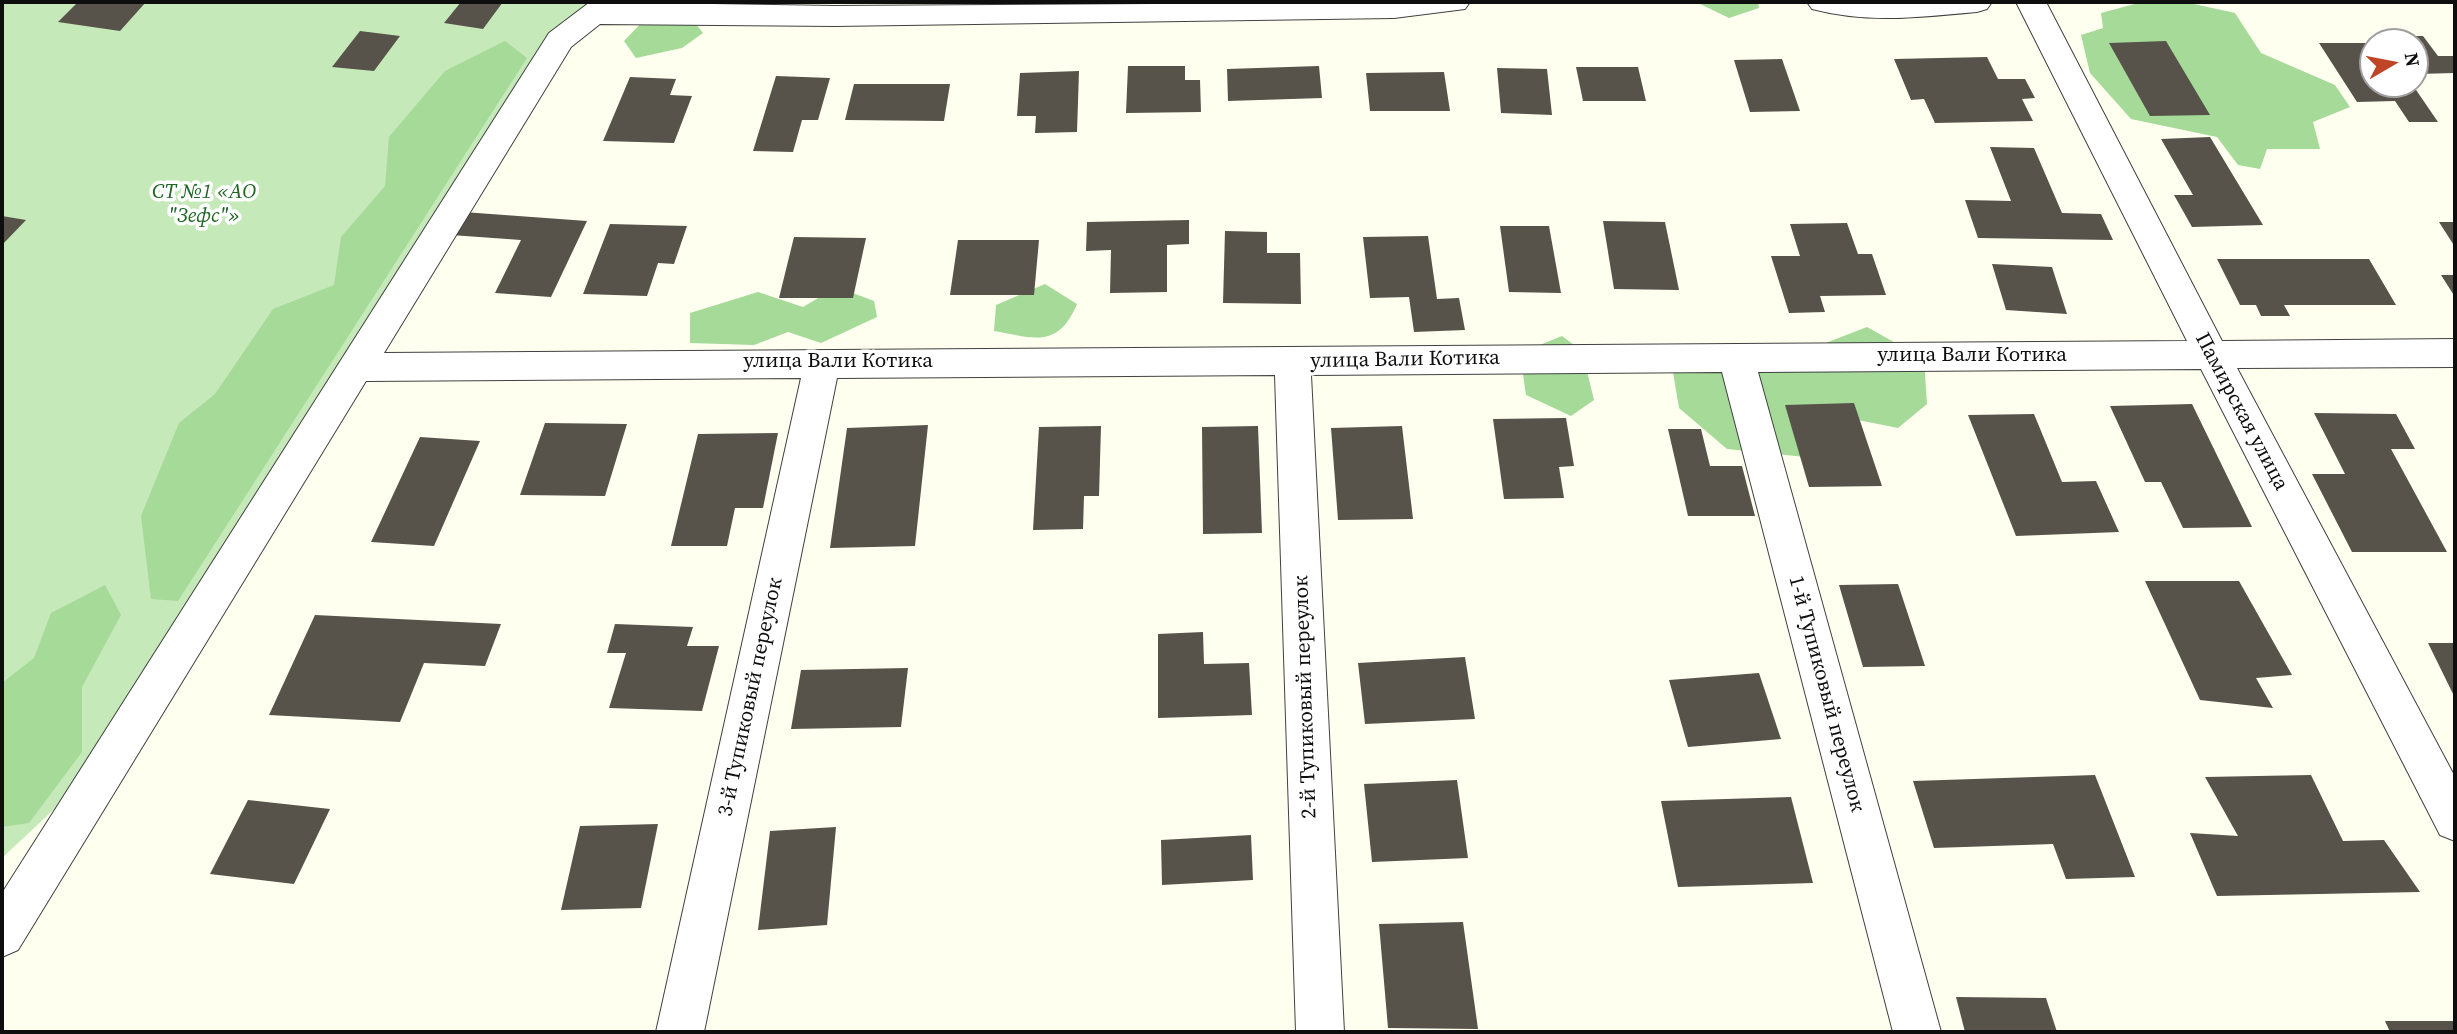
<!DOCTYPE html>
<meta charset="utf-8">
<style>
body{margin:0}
#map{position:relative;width:2457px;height:1034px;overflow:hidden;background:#feffef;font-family:"Source Serif 4",serif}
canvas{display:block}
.frame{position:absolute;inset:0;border:4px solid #0e0e0e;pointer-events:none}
.north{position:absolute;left:2359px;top:28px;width:70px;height:70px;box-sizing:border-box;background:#fff;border:2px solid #9f9f9f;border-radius:50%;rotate:80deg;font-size:19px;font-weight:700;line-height:28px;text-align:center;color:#0e0e0e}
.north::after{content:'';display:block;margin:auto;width:24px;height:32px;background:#be4626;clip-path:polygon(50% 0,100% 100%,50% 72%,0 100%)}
</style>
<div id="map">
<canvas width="2457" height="1034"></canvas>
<div class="frame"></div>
<div class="north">N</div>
</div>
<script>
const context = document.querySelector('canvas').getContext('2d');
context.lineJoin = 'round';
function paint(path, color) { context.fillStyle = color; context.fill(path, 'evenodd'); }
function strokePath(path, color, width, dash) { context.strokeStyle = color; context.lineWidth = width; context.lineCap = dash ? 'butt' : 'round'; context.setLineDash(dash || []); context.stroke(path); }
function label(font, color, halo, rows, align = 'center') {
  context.font = font + ' "Source Serif 4",serif'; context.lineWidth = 7; context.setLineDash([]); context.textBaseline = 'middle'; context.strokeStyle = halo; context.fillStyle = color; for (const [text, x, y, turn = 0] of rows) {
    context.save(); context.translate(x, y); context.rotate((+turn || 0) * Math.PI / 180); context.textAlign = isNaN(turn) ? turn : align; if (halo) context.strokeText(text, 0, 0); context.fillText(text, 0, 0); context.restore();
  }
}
paint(new Path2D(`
 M 2,2 L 601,2 L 541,53 L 64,800 L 2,858 Z`), '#c6e9b9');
paint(new Path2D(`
 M 1696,2 L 1758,2 L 1759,8 L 1729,18 Z
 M 2142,2 L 2185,2 L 2235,13 L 2261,53 L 2335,85 L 2350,107 L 2313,122 L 2320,149 L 2267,149 L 2260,169 L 2238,165 L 2217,137 L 2131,119 L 2090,73 L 2081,35 L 2103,28 L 2101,13 Z
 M 687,13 L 703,33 L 682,48 L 636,58 L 624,41 L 647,17 Z
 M 505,41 L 527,58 L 178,601 L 151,599 L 141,516 L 179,423 L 215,394 L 273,309 L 334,285 L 341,237 L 385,186 L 389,137 L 445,71 Z
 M 1045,284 L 1077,304 C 1058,349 1034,338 994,331 L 996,305 Z
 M 837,287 L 874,301 L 877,317 L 821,343 L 788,332 L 754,345 L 690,343 L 690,313 L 758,292 L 803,307 Z
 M 1867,327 L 1924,359 L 1927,404 L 1898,428 L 1843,417 L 1815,458 L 1727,449 L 1679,408 L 1672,366 L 1774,363 Z
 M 1562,336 L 1582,351 L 1594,400 L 1571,416 L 1526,395 L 1520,353 Z
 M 105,585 L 121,615 L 82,687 L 82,752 L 29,823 L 2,827 L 2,683 L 34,658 L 51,613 Z`), '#a5da98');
paint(new Path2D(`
 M 78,2 L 146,2 L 120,31 L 58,22 Z
 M 461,2 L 503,2 L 483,29 L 444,23 Z
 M 360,31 L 400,36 L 374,71 L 332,67 Z
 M 2388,36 L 2423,36 L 2438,56 L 2455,56 L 2455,73 L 2416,74 L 2415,42 L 2392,42 Z
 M 2166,41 L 2210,115 L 2150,116 L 2109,43 Z
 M 2319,43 L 2366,43 L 2373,53 L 2373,84 L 2412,84 L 2438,122 L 2409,122 L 2395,101 L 2357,102 Z
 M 1987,57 L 1998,79 L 2025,79 L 2035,98 L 2022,99 L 2033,121 L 1935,123 L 1924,99 L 1911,100 L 1894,59 Z
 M 1782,59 L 1800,111 L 1750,112 L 1734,60 Z
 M 1128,66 L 1185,66 L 1185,80 L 1200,80 L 1201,112 L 1126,113 Z
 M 1319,66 L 1322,98 L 1228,101 L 1227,69 Z
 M 1576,67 L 1638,67 L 1646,101 L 1583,101 Z
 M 1497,68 L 1547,69 L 1552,115 L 1501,113 Z
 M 1079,71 L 1077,132 L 1035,133 L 1036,116 L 1017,116 L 1020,73 Z
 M 1444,72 L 1450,111 L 1370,111 L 1366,73 Z
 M 776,76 L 830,78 L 818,120 L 802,120 L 793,152 L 753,151 Z
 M 630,77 L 676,79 L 670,95 L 692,96 L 674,143 L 603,141 Z
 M 854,84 L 950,84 L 944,121 L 845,120 Z
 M 2210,137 L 2263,225 L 2192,227 L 2174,195 L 2193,195 L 2161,139 Z
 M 1990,147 L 2034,148 L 2062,213 L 2101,214 L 2113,240 L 1978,238 L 1965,200 L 2011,201 Z
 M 463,212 L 587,221 L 551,297 L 495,293 L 521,240 L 451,235 Z
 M 2,216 L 26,220 L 2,245 Z
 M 1189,220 L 1189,244 L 1167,245 L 1167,292 L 1110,293 L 1111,250 L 1086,251 L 1087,222 Z
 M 1603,221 L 1665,222 L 1679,290 L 1614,289 Z
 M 2439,222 L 2455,222 L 2455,247 Z
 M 1847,223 L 1858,254 L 1872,254 L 1886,295 L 1820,296 L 1825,312 L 1789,313 L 1771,256 L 1800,256 L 1790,224 Z
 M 610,224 L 687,226 L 674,264 L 658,263 L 647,296 L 583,294 Z
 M 1500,226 L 1549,226 L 1561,293 L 1509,292 Z
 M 1225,231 L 1267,232 L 1267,253 L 1300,253 L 1301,304 L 1223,303 Z
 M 1428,236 L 1437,299 L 1459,298 L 1465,330 L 1414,332 L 1409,297 L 1370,298 L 1363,237 Z
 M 794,237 L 866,238 L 853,298 L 779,298 Z
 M 958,240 L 1039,240 L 1034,295 L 950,295 Z
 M 2217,259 L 2369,259 L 2396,305 L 2284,305 L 2290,316 L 2261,316 L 2256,305 L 2240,305 Z
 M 1992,264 L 2052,267 L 2067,314 L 2006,310 Z
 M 2441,275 L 2455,275 L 2455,297 Z
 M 1854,403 L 1882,486 L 1809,487 L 1785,405 Z
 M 2192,404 L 2252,527 L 2183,528 L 2161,482 L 2145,482 L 2110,406 Z
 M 2314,413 L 2396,414 L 2415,449 L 2391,449 L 2447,552 L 2352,552 L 2312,474 L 2345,474 Z
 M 2034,414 L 2062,482 L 2096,481 L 2119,532 L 2016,536 L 1968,415 Z
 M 1566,418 L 1574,466 L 1559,467 L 1564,498 L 1504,499 L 1493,419 Z
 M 545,423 L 627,424 L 605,496 L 520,495 Z
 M 928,425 L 915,546 L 830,548 L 847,428 Z
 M 1101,426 L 1099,496 L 1084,496 L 1083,529 L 1033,530 L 1039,427 Z
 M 1258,426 L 1262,533 L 1203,534 L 1202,427 Z
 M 1402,426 L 1413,519 L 1338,520 L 1331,428 Z
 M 1668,429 L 1701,429 L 1710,466 L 1742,466 L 1755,516 L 1688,516 Z
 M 778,433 L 763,508 L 735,508 L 727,546 L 671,546 L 698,434 Z
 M 420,437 L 480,441 L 434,546 L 371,542 Z
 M 2145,581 L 2239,581 L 2292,675 L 2256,678 L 2273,708 L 2200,700 Z
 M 1898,584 L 1925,666 L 1863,667 L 1839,585 Z
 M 315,615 L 501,624 L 485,666 L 424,663 L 400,722 L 269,715 Z
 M 615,624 L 693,627 L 687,646 L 719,646 L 702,711 L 609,708 L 626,653 L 607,653 Z
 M 1203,632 L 1204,664 L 1249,663 L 1252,715 L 1158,718 L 1158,634 Z
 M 2428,643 L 2455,643 L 2455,698 Z
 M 1465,657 L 1475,719 L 1365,724 L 1358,663 Z
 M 908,668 L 901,727 L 791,729 L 801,670 Z
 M 1759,673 L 1781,739 L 1688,747 L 1669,680 Z
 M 2095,775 L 2135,877 L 2066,879 L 2053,844 L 1934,848 L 1913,781 Z
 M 2311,775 L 2343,841 L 2384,840 L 2420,892 L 2217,896 L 2190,833 L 2238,836 L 2205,777 Z
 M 1457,780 L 1468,858 L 1372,862 L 1364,784 Z
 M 1791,797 L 1813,883 L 1678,887 L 1661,801 Z
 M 248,800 L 330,809 L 294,884 L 210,874 Z
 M 658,824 L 641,908 L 561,910 L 580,826 Z
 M 836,827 L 827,925 L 758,930 L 770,831 Z
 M 1251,835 L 1253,880 L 1162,885 L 1161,840 Z
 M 1463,922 L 1478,1029 L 1388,1028 L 1379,924 Z
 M 1956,997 L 2046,998 L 2057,1032 L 1965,1032 Z
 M 2385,1021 L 2455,1021 L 2455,1032 L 2390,1032 Z`), '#57524a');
const street = new Path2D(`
 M 590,2 L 835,6 L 1470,2 L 1465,9 L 1394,18 L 835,26 L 600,24 L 571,47 L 384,353 L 2187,341 L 2016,2 L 2046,2 L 2222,341 L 2455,339 L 2455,367 L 2237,368 L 2455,777 L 2455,841 L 2440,835 L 2201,369 L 1758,372 L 1941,1032 L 1893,1032 L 1722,372 L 1311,375 L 1344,1032 L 1296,1032 L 1275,375 L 837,378 L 704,1032 L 656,1032 L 801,378 L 366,381 L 18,950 L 2,957 L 2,893 L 549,33 Z
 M 1807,2 L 1992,2 L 1987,9 L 1977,12 C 1919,17 1869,24 1812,9 Z`);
strokePath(street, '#414141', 2);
paint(street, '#fff');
label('italic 21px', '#1e6622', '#fff', [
 ["СТ №1 «АО",204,193],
 ["\"Зефс\"»",204,217]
]);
label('21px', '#0e0e0e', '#fff', [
 ["улица Вали Котика",1972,356],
 ["улица Вали Котика",1405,360,-1],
 ["улица Вали Котика",838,362],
 ["Памирская улица",2241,412,62],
 ["1-й Тупиковый переулок",1826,694,75],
 ["3-й Тупиковый переулок",751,697,-78],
 ["2-й Тупиковый переулок",1306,697,-92]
]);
</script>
